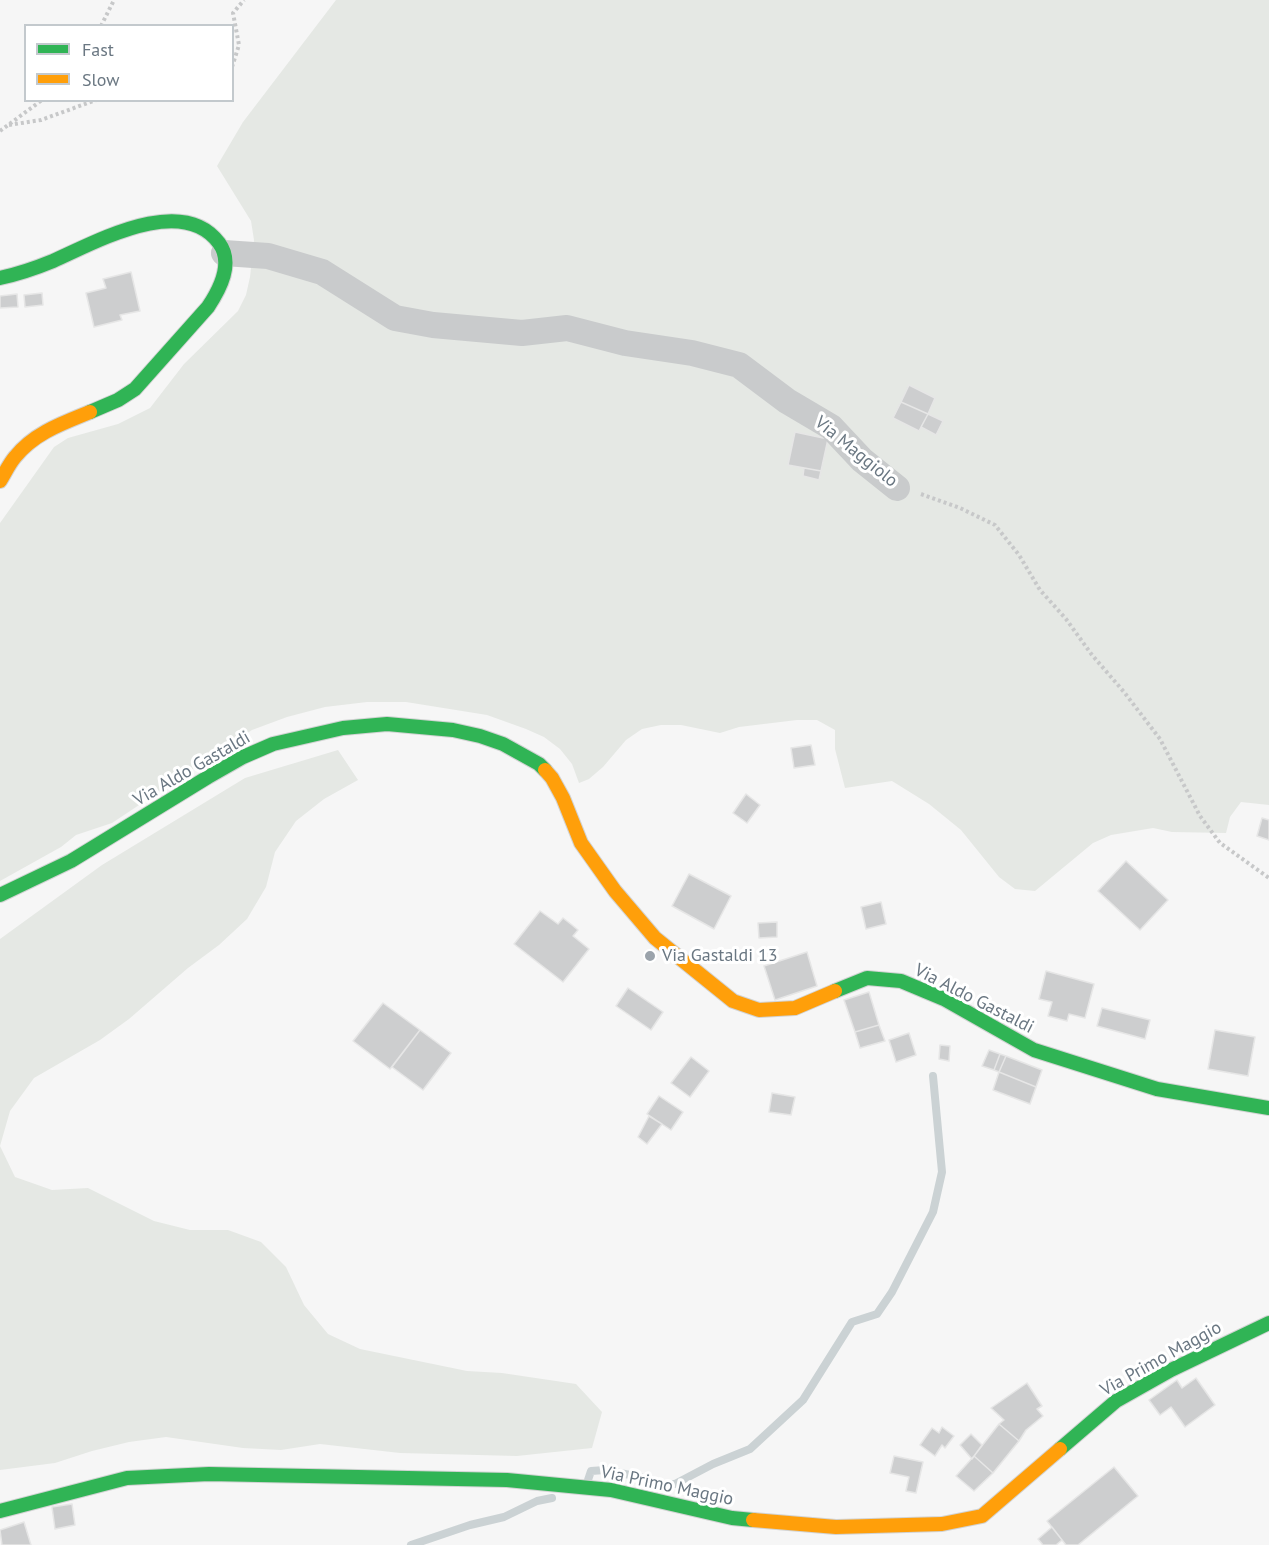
<!DOCTYPE html>
<style>
body{margin:0}
#map{position:relative;width:1269px;height:1545px;overflow:hidden;background:#f6f6f6;font-family:"PT Sans",sans-serif}
canvas{display:block}
.legend{position:absolute;left:24px;top:24px;width:210px;height:78px;box-sizing:border-box;background:#fff;border:2px solid #c3c9cd;margin:0;padding:8px 10px;list-style:none;font-size:18px;color:#6a7782}
.legend li{display:flex;align-items:center;gap:12px;height:30px}
.legend b{width:30px;border:2px solid #c3c9cd}
</style>
<div id="map">
<canvas width="1269" height="1545"></canvas>
<ul class="legend">
<li><b style="height:8px;background:#30b455"></b>Fast</li>
<li><b style="height:8px;background:#ff9f0a"></b>Slow</li>
</ul>
</div>
<script>
const context = document.querySelector('canvas').getContext('2d');
context.lineJoin = 'round';
function paint(path, color) { context.fillStyle = color; context.fill(path, 'evenodd'); }
function strokePath(path, color, width, dash) { context.strokeStyle = color; context.lineWidth = width; context.lineCap = dash ? 'butt' : 'round'; context.setLineDash(dash || []); context.stroke(path); }
function label(font, color, halo, rows, align = 'center') {
  context.font = font + ' "PT Sans",sans-serif'; context.lineWidth = 6; context.setLineDash([]); context.textBaseline = 'middle'; context.strokeStyle = halo; context.fillStyle = color; for (const [text, x, y, turn = 0] of rows) {
    context.save(); context.translate(x, y); context.rotate((+turn || 0) * Math.PI / 180); context.textAlign = isNaN(turn) ? turn : align; if (halo) context.strokeText(text, 0, 0); context.fillText(text, 0, 0); context.restore();
  }
}
paint(new Path2D(`
 M 336,0 L 1269,0 L 1269,805 L 1241,802 L 1230,817 L 1226,833 L 1172,832 L 1153,828 L 1111,835 L 1093,843 L 1035,891 L 1015,889 L 999,877 L 961,830 L 929,804 L 892,781 L 845,788 L 835,749 L 835,730 L 817,720 L 797,720 L 739,727 L 720,733 L 681,725 L 661,725 L 642,729 L 626,740 L 603,767 L 589,779 L 579,783 L 572,764 L 560,749 L 544,737 L 526,729 L 487,715 L 406,702 L 367,702 L 325,707 L 287,717 L 252,730 L 112,823 L 76,835 L 61,847 L 0,881 L 0,523 L 54,447 L 68,438 L 118,424 L 150,408 L 184,364 L 238,311 L 246,295 L 250,277 L 254,240 L 251,221 L 217,166 L 243,122 Z
 M 338,750 L 358,780 L 324,799 L 296,821 L 275,852 L 266,887 L 247,919 L 219,945 L 188,968 L 129,1019 L 100,1040 L 34,1078 L 10,1111 L 0,1146 L 0,939 L 102,865 L 245,778 Z
 M 0,1146 L 15,1177 L 52,1190 L 88,1188 L 154,1221 L 190,1230 L 228,1230 L 261,1242 L 286,1267 L 304,1305 L 328,1334 L 360,1349 L 467,1371 L 502,1373 L 576,1384 L 602,1412 L 592,1448 L 517,1456 L 400,1453 L 320,1444 L 281,1450 L 243,1448 L 166,1437 L 129,1442 L 92,1451 L 55,1463 L 0,1470 Z`), '#e5e8e4');
strokePath(new Path2D(`
 M 588,1480 L 591,1471 L 605,1470 L 640,1477 L 660,1484 L 675,1484 L 713,1464 L 750,1449 L 803,1400 L 852,1322 L 877,1314 L 892,1292 L 933,1212 L 942,1172 L 933,1076
 M 411,1545 L 470,1525 L 504,1517 L 537,1501 L 552,1498`), '#cbd2d4', 8);
const building = new Path2D(`
 M 131,272 L 140,311 L 120,315 L 122,320 L 94,327 L 86,293 L 106,288 L 103,279 Z
 M 42,293 L 43,305 L 25,307 L 24,295 Z
 M 17,294 L 18,307 L 0,308 L 0,296 Z
 M 909,385 L 935,398 L 928,414 L 901,402 Z
 M 901,402 L 928,414 L 919,431 L 893,418 Z
 M 928,414 L 943,421 L 936,435 L 921,427 Z
 M 795,432 L 828,439 L 821,471 L 788,465 Z
 M 804,468 L 821,471 L 819,480 L 803,476 Z
 M 811,745 L 815,765 L 794,768 L 791,748 Z
 M 746,794 L 760,805 L 747,823 L 733,813 Z
 M 1262,818 L 1269,820 L 1269,840 L 1257,836 Z
 M 1126,861 L 1168,900 L 1140,930 L 1098,891 Z
 M 689,874 L 731,896 L 714,929 L 672,906 Z
 M 881,902 L 886,924 L 866,929 L 861,907 Z
 M 540,911 L 558,924 L 563,918 L 572,925 L 578,930 L 573,936 L 589,949 L 563,982 L 514,944 Z
 M 777,922 L 777,937 L 759,938 L 758,923 Z
 M 807,952 L 817,986 L 775,1000 L 764,966 Z
 M 1046,971 L 1094,984 L 1085,1018 L 1069,1014 L 1067,1021 L 1048,1016 L 1052,1002 L 1039,999 Z
 M 628,988 L 663,1012 L 651,1030 L 616,1006 Z
 M 869,992 L 879,1025 L 855,1032 L 844,1000 Z
 M 383,1003 L 420,1030 L 390,1069 L 353,1041 Z
 M 1102,1008 L 1150,1020 L 1145,1039 L 1097,1026 Z
 M 879,1025 L 885,1041 L 860,1048 L 855,1032 Z
 M 420,1030 L 451,1053 L 423,1090 L 392,1067 Z
 M 1215,1030 L 1255,1037 L 1248,1076 L 1208,1069 Z
 M 909,1033 L 916,1055 L 896,1062 L 889,1040 Z
 M 940,1045 L 950,1046 L 949,1061 L 939,1059 Z
 M 989,1050 L 1000,1054 L 994,1070 L 982,1066 Z
 M 1000,1054 L 1006,1056 L 999,1072 L 994,1070 Z
 M 1006,1056 L 1042,1070 L 1036,1087 L 999,1072 Z
 M 691,1057 L 709,1071 L 690,1097 L 671,1083 Z
 M 999,1072 L 1036,1087 L 1030,1104 L 993,1090 Z
 M 772,1093 L 795,1097 L 791,1115 L 769,1112 Z
 M 659,1096 L 683,1112 L 671,1130 L 647,1114 Z
 M 649,1116 L 662,1124 L 647,1144 L 638,1137 Z
 M 1196,1378 L 1215,1405 L 1185,1427 L 1171,1407 L 1160,1415 L 1149,1400 L 1177,1380 L 1182,1388 Z
 M 1027,1383 L 1042,1406 L 1037,1409 L 1043,1416 L 1026,1430 L 1019,1441 L 999,1424 L 1004,1420 L 991,1408 Z
 M 999,1424 L 1019,1441 L 993,1473 L 974,1456 Z
 M 942,1427 L 954,1436 L 945,1448 L 942,1445 L 935,1456 L 920,1445 L 932,1428 L 939,1433 Z
 M 971,1434 L 982,1445 L 972,1459 L 960,1445 Z
 M 894,1456 L 923,1462 L 916,1493 L 906,1491 L 909,1477 L 890,1473 Z
 M 974,1456 L 993,1473 L 974,1491 L 956,1476 Z
 M 1114,1467 L 1138,1496 L 1078,1545 L 1066,1545 L 1047,1521 Z
 M 72,1504 L 75,1525 L 55,1529 L 52,1507 Z
 M 24,1522 L 31,1545 L 2,1545 L 0,1530 Z
 M 1052,1527 L 1062,1540 L 1056,1545 L 1043,1545 L 1038,1539 Z`);
paint(building, '#cdcecf');
strokePath(building, '#e6e6e6', 1.5);
const fast = new Path2D(`
 M 0,278 C 18,274 36,268 53,261 C 96,242 182,193 219,243 C 234,263 220,289 208,307 L 135,389 L 118,400 L 90,412
 M 0,895 L 71,861 L 208,777 L 243,757 L 273,744 L 343,728 L 387,724 L 453,730 L 480,736 L 503,744 L 539,764 L 545,770
 M 835,991 L 867,978 L 901,981 L 944,999 L 1034,1050 L 1157,1089 L 1269,1108
 M 1060,1449 L 1116,1401 L 1171,1370 L 1269,1323
 M 0,1511 L 127,1478 L 209,1474 L 507,1480 L 611,1490 L 732,1518 L 753,1520`);
const slow = new Path2D(`
 M 0,481 C 5,473 9,464 15,457 C 34,433 63,423 90,412
 M 545,770 L 552,778 L 563,798 L 581,843 L 615,891 L 655,938 L 733,1001 L 759,1010 L 795,1008 L 835,991
 M 753,1520 L 836,1527 L 942,1524 L 982,1516 L 1060,1449`);
strokePath(fast, '#d2d3d3', 16);
strokePath(slow, '#d2d3d3', 16);
strokePath(new Path2D(`
 M 101,26 L 114,0
 M 232,67 L 239,45 L 233,13 L 244,0
 M 132,100 L 137,100
 M 9,125 L 41,120 L 96,100
 M 0,131 L 42,100
 M 921,494 L 960,508 L 995,525 L 1019,555 L 1040,590 L 1066,619 L 1092,655 L 1124,692 L 1160,739 L 1200,816 L 1220,843 L 1269,878`), '#c7c8c9', 4, [3, 3]);
strokePath(new Path2D(`
 M 224,253 L 268,256 L 322,272 L 395,318 L 433,325 L 522,333 L 567,328 L 625,343 L 692,353 L 739,365 L 787,401 L 831,427 L 862,460 L 897,488`), '#c9cbcc', 26);
strokePath(fast, '#30b455', 14);
strokePath(slow, '#ff9f0a', 14);
for (const [x, y, r, color] of [
 [650,956,6,"#9ba3ab"]
]) { const dot = new Path2D(); dot.arc(x, y, r, 0, 2 * Math.PI); context.fillStyle = color; context.fill(dot); strokePath(dot, '#fff', 2); }
label('18px', '#6a7782', '#fff', [
 ["Via Maggiolo",856,452,39],
 ["Via Aldo Gastaldi",192,769,-30],
 ["Via Aldo Gastaldi",974,999,27],
 ["Via Primo Maggio",1161,1359,-29],
 ["Via Primo Maggio",667,1486,12]
]);
label('18px', '#6a7782', '#fff', [
 ["Via Gastaldi 13",662,956]
], 'left');
</script>
